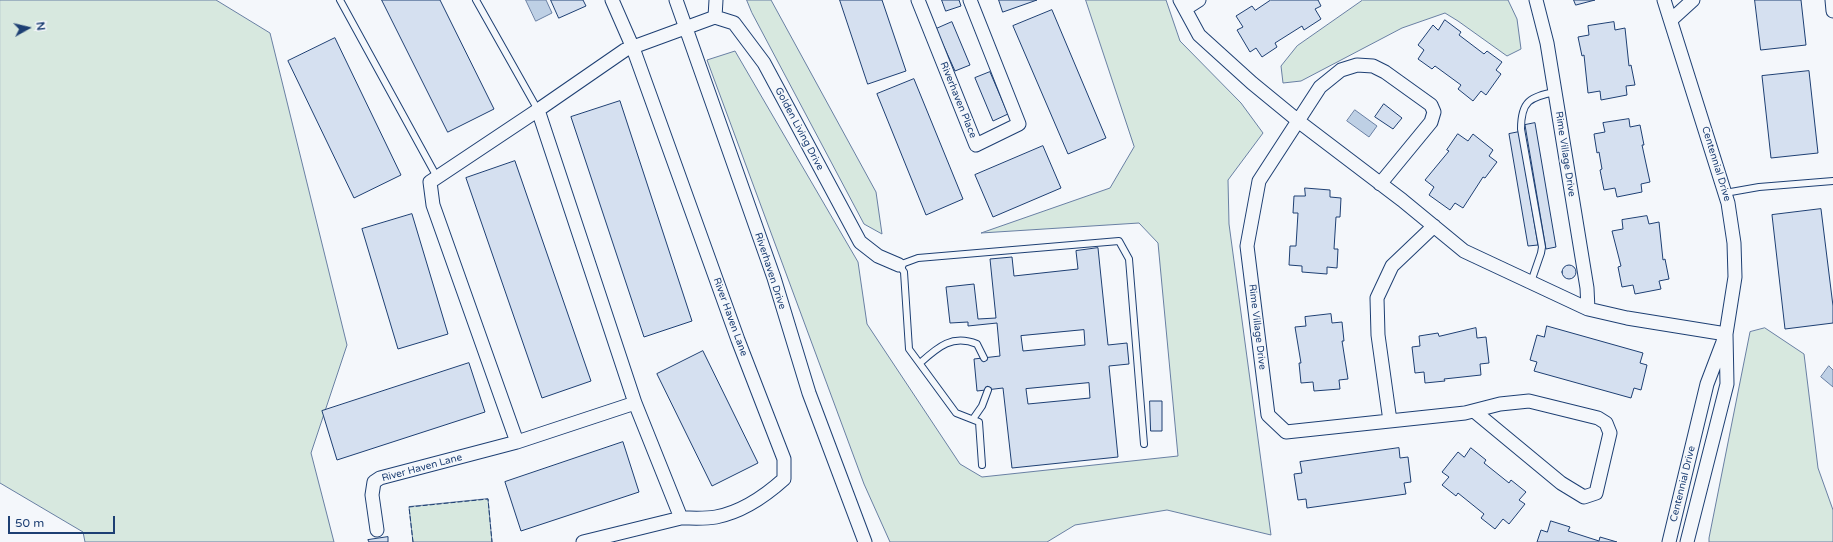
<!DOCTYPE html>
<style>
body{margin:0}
#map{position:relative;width:1833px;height:542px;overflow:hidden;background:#f4f7fb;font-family:"Varela Round",sans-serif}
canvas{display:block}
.north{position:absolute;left:8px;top:8px;width:40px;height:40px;-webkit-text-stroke:3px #f4f7fb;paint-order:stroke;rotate:82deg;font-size:11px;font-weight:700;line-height:16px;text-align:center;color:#1d3f73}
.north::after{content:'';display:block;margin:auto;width:14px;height:18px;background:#1d3f73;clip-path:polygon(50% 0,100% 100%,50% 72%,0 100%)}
.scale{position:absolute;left:8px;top:516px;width:107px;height:18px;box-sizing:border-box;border:2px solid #1d3f73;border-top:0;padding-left:5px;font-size:12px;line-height:14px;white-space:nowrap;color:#1d3f73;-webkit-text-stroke:3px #f4f7fb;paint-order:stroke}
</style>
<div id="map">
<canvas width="1833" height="542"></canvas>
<div class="north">N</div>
<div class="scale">50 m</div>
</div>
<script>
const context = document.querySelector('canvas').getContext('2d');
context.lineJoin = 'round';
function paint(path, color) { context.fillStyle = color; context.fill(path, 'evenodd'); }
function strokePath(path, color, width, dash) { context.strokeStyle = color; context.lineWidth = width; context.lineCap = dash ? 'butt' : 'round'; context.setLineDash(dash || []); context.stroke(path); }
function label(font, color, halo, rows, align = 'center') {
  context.font = font + ' "Varela Round",sans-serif'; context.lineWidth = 3; context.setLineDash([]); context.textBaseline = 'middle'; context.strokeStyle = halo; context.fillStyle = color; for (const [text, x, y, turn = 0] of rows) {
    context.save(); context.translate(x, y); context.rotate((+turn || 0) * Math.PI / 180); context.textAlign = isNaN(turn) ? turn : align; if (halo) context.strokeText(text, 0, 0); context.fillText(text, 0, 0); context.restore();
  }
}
const green = new Path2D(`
 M 0,0 L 216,0 L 270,33 L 347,345 L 311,453 L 334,542 L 85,542 L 83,532 L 0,483 Z
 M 747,0 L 771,0 L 876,192 L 882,234 L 864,224 L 752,13 Z
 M 1086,0 L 1166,0 L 1180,41 L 1241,103 L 1263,133 L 1228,180 L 1229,224 L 1271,535 L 1167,510 L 1075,525 L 1047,542 L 890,542 L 864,484 L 707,60 L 735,51 L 858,262 L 867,324 L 960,464 L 982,477 L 1178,456 L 1158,243 L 1139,223 L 981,233 L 1110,188 L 1134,147 Z
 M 1363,0 L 1508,0 L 1517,19 L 1521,49 L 1507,56 L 1458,21 L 1445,13 L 1402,28 L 1301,81 L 1283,83 L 1281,66 L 1297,46 Z
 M 1765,328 L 1804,354 L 1818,468 L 1833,510 L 1833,542 L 1709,542 L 1709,538 L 1750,332 Z
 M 488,499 L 492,542 L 413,542 L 409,507 Z`);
paint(green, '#d7e8df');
strokePath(green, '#687fa3', 1);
const water = new Path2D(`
 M 526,0 L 546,0 L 552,13 L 536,21 Z
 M 1355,110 L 1377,126 L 1369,137 L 1347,121 Z
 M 1829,366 L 1833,370 L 1833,387 L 1821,377 Z`);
paint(water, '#bed0e5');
strokePath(water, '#687fa3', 1);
const building = new Path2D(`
 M 382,0 L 440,0 L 494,109 L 448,132 Z
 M 551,0 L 583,0 L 586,6 L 559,18 Z
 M 840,0 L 882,0 L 906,71 L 868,84 Z
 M 942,0 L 959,0 L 961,6 L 946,11 Z
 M 999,0 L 1037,0 L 1003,12 Z
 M 1271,0 L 1318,0 L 1321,6 L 1315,9 L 1321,19 L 1304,30 L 1302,26 L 1275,43 L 1277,47 L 1262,57 L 1256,48 L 1250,52 L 1237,30 L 1243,27 L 1236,16 L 1252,6 L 1255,10 Z
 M 1574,0 L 1595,0 L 1576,5 Z
 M 1755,0 L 1801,0 L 1806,45 L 1761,50 Z
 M 1052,10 L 1106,138 L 1068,154 L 1013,26 Z
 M 1445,20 L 1461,32 L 1459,35 L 1484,54 L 1487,51 L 1502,62 L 1496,70 L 1501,74 L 1486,95 L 1481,91 L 1473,101 L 1458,89 L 1461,85 L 1435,66 L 1432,69 L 1418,59 L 1424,50 L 1418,45 L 1433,25 L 1438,30 Z
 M 952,22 L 970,65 L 955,71 L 936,29 Z
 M 1614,22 L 1615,30 L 1625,28 L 1629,66 L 1631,65 L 1635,85 L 1626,86 L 1627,95 L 1601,100 L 1600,91 L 1588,93 L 1584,55 L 1582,56 L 1578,37 L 1589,35 L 1588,26 Z
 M 335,38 L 401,175 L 354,198 L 288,61 Z
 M 1809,71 L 1818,153 L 1771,158 L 1762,76 Z
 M 990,72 L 1008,114 L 993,121 L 975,78 Z
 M 914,79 L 963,199 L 926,215 L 877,94 Z
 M 620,101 L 692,321 L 644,337 L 571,117 Z
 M 1384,104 L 1402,118 L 1393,129 L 1375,117 Z
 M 1629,119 L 1630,127 L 1640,125 L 1644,145 L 1642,145 L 1650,182 L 1641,184 L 1642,192 L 1617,197 L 1615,188 L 1604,190 L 1600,170 L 1602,169 L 1599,152 L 1597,153 L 1594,134 L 1605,132 L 1603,123 Z
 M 1535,123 L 1556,247 L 1546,249 L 1525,125 Z
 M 1519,132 L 1538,245 L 1528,246 L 1509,134 Z
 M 1458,134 L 1468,141 L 1473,134 L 1493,150 L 1489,156 L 1497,162 L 1485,178 L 1483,177 L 1463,208 L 1455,203 L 1450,210 L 1429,195 L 1434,187 L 1425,180 L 1449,151 L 1447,150 Z
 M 1043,146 L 1061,188 L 993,217 L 975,175 Z
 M 515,161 L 591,381 L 542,398 L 466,178 Z
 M 1305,188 L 1330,190 L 1330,197 L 1341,198 L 1340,217 L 1336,217 L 1334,249 L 1338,249 L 1337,268 L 1327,267 L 1327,274 L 1302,272 L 1302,266 L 1289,265 L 1290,246 L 1296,246 L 1298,213 L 1293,213 L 1294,196 L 1305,196 Z
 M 1821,209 L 1833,306 L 1833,323 L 1785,329 L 1772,215 Z
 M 412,214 L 448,334 L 398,349 L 362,229 Z
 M 1647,216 L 1649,224 L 1659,222 L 1663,260 L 1665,259 L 1669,279 L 1659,281 L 1661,289 L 1635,294 L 1633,285 L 1622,287 L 1618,267 L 1621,266 L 1612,231 L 1623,229 L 1622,220 Z
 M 1098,248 L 1108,345 L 1127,343 L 1129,364 L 1109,366 L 1118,457 L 1012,468 L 1003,388 L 977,391 L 974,359 L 1000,356 L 997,323 L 968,326 L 968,322 L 950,323 L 946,287 L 974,284 L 978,319 L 996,318 L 990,259 L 1012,257 L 1014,276 L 1078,269 L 1076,251 ZM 1084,330 L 1085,345 L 1023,351 L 1021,336 ZM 1089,383 L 1090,398 L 1028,404 L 1026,389 Z
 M1562 272a7 7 0 1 1 14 0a7 7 0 1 1-14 0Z
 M 1331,314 L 1332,323 L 1342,322 L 1344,341 L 1342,341 L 1348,379 L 1339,380 L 1340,389 L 1314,391 L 1313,382 L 1301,383 L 1299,363 L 1301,363 L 1295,327 L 1306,326 L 1305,317 Z
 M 1547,326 L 1643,353 L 1640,363 L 1647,365 L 1641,390 L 1634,388 L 1631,398 L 1534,371 L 1537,362 L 1530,360 L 1537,335 L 1544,337 Z
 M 1476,328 L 1477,338 L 1486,337 L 1489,363 L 1480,364 L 1481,375 L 1444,379 L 1445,381 L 1425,383 L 1424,372 L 1415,373 L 1412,347 L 1420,346 L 1419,336 L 1438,333 L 1439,336 Z
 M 703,351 L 758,463 L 712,486 L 657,374 Z
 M 469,363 L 485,412 L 337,460 L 322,411 Z
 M 1150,401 L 1162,401 L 1162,431 L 1151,431 Z
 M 623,442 L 639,492 L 521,531 L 505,482 Z
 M 1399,448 L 1400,458 L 1408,457 L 1411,482 L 1404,483 L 1406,494 L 1307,508 L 1306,499 L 1298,500 L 1294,474 L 1302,473 L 1300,462 Z
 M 1471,448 L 1486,460 L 1484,463 L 1509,483 L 1511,480 L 1526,492 L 1519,500 L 1525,504 L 1509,524 L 1503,519 L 1495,529 L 1481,518 L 1484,514 L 1458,493 L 1456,496 L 1442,485 L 1449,477 L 1442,472 L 1458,452 L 1464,457 Z
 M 1551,521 L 1570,527 L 1568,531 L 1599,541 L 1600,537 L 1617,542 L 1537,542 L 1541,530 L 1547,532 Z
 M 388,537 L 388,542 L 369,542 L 368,540 Z`);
paint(building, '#d5e0f0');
strokePath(building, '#1d3f73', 1);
const service = new Path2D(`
 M 340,0 L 437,177
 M 476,0 L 538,110
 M 1725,193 L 1759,187 L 1833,181
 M 1531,282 L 1541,253 L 1542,247 L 1521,129 C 1521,101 1530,97 1555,92
 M 920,363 C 938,347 952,334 977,344 L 984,358
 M 973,419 L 982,406 L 988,390
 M 982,465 L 979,422 L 956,413 L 909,349 L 904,272 L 899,265 L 918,258 L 1119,241 L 1129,259 L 1144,444`);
const minor = new Path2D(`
 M 612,0 L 633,48 L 738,340 L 784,459 L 784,479 C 764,497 742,512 716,517 C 705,519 692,518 681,518
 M 676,0 L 774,278 L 809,393 L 865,542
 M 918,0 L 976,145 L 1019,124 L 970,0
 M 1180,0 L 1199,35 L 1252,83 L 1302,124 L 1402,200 L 1464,251 L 1588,309 L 1627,318 L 1726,334 L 1735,277 L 1734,243 L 1728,203 L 1664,0
 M 1536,0 L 1547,43 L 1587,288 L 1588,309
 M 1832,0 L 1833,11
 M 1185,9 L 1199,0
 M 715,17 L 716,0
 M 1671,20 L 1693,0
 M 538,110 L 625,50 L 715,17 L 734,23 L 764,63 L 860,242 L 878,256 L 899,265
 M 1380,184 L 1431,122 L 1434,112 L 1431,105 L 1385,72 L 1373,66 L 1357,65 L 1341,70 L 1320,87 L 1259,181 L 1247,246 L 1268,415 L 1286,432 L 1465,413 L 1500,404 L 1529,401 L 1598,418 L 1606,423 L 1610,433 L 1596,493 L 1584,497 L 1561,483 L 1474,411
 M 1390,421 L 1378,335 L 1377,298 L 1392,266 L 1434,226
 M 517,442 L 433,205 L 430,182 L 538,110 L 635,403 L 681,518 L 583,542
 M 377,530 L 372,495 L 374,482 L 380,478 L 517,442 L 635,403
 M 1669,542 L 1707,384 L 1726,334 L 1727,384 L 1687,542`);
strokePath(service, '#1d3f73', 8);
strokePath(minor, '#1d3f73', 15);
strokePath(service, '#f4f7fb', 6);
strokePath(minor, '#f4f7fb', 13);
strokePath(new Path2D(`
 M 413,542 L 409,507 L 488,499 L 492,542`), '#1d3f73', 1, [5, 2]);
label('10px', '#1d3f73', '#f4f7fb', [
 ["Riverhaven Place",958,100,68],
 ["Golden Living Drive",799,129,62],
 ["Rime Village Drive",1565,154,81],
 ["Centennial Drive",1716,164,73],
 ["Riverhaven Drive",770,271,72],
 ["River Haven Lane",730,317,70],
 ["Rime Village Drive",1257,327,83],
 ["River Haven Lane",422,468,-15],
 ["Centennial Drive",1683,484,-76]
]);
</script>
